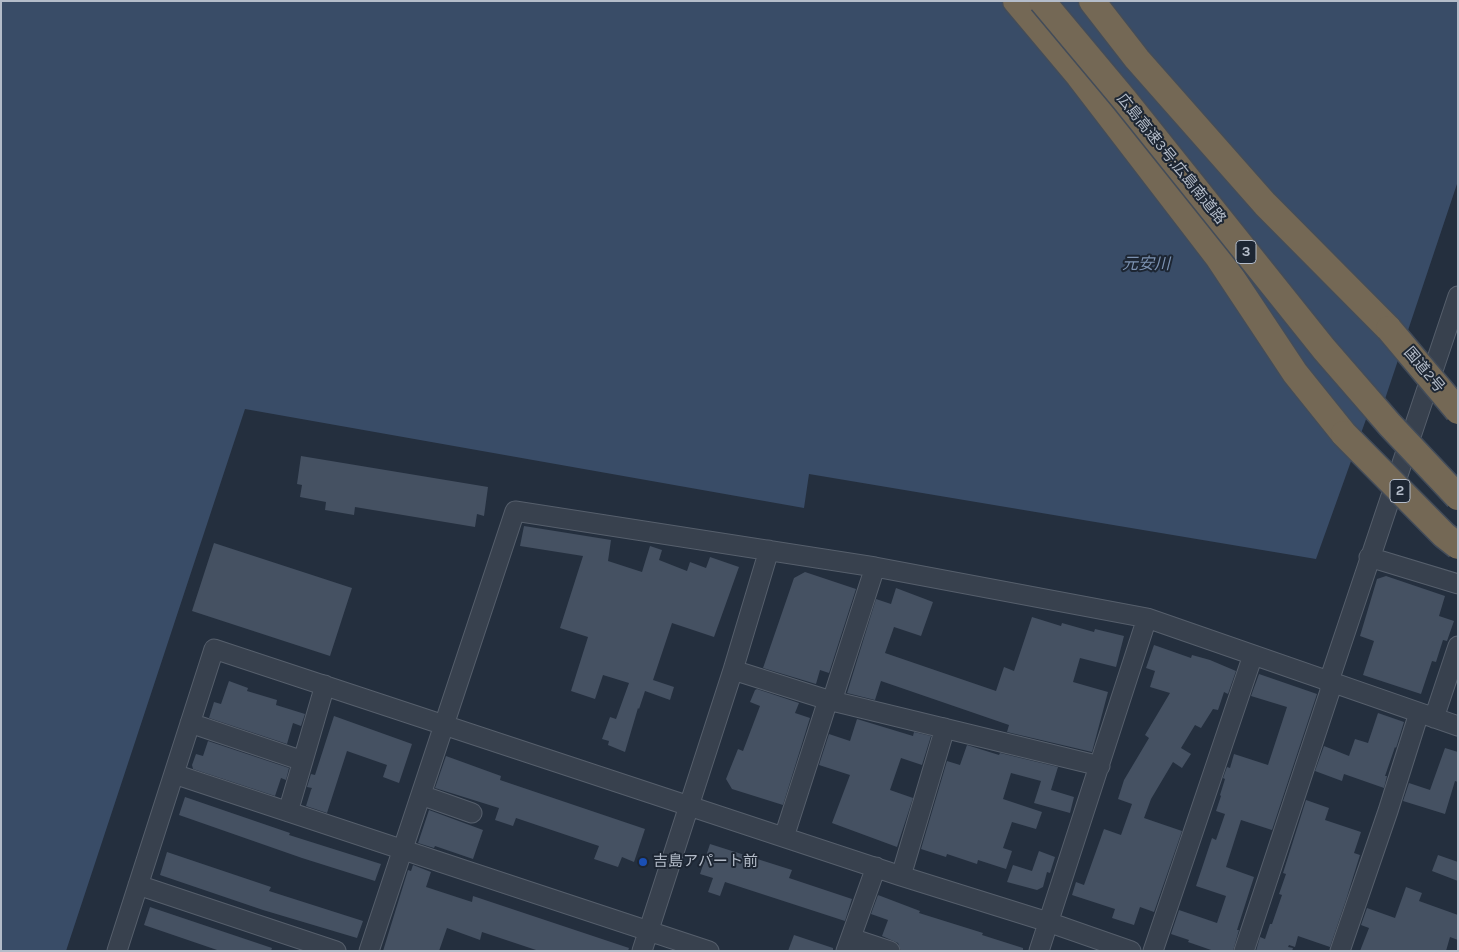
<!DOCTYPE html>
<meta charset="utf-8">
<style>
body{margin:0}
#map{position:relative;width:1459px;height:952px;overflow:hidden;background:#242f3e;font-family:Karla,sans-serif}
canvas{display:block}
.frame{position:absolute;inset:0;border:2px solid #b4bcc9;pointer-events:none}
</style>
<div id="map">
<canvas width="1459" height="952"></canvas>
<div class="frame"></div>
</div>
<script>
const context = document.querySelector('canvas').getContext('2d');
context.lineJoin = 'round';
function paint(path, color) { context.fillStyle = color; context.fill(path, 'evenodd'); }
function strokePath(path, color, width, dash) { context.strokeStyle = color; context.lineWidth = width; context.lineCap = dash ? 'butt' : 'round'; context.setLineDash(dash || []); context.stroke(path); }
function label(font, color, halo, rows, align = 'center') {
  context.font = font + ' Karla,"Noto Sans JP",sans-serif'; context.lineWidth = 4; context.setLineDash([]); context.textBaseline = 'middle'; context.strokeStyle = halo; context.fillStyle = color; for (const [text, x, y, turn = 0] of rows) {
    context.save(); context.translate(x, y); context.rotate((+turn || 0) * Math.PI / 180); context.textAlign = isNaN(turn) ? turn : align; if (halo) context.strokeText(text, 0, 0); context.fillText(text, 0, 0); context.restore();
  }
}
paint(new Path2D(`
 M 1,1 L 1458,1 L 1458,181 L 1385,399 L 1374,397 L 1316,559 L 809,474 L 804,508 L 245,409 L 66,951 L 1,951 Z`), '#394c67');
paint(new Path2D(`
 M 301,456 L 488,487 L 484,516 L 477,514 L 475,527 L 355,507 L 354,515 L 325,510 L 326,502 L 300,497 L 302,485 L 297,484 Z
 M 524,526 L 611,540 L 608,561 L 642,572 L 650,546 L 662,550 L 659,560 L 687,571 L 690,562 L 706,568 L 710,557 L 739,567 L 714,637 L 672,623 L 653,680 L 674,687 L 670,700 L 645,691 L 639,709 L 638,708 L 625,752 L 608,745 L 609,741 L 602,739 L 610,717 L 616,719 L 629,683 L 603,675 L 595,699 L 571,691 L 588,637 L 560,628 L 583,556 L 520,546 Z
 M 214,543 L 352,588 L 330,656 L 192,611 Z
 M 805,572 L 856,589 L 829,673 L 820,670 L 816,684 L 763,668 L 794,578 Z
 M 1386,576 L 1445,596 L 1439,616 L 1454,621 L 1447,641 L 1443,640 L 1436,662 L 1432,661 L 1421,694 L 1363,675 L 1374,641 L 1360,636 L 1377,579 Z
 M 896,588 L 933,602 L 921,636 L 894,627 L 885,653 L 996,691 L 1004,667 L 1014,671 L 1032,617 L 1061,626 L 1062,623 L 1094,632 L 1095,629 L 1124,636 L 1116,667 L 1080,658 L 1073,682 L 1108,692 L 1092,752 L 1007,732 L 1009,725 L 881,681 L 875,700 L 847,693 L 876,599 L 891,604 Z
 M 1154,645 L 1191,658 L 1192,655 L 1210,660 L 1236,671 L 1228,694 L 1224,692 L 1218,710 L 1213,709 L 1201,728 L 1195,725 L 1181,748 L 1191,754 L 1182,768 L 1173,762 L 1151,799 L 1144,818 L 1182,831 L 1154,912 L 1140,907 L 1134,925 L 1112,918 L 1115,909 L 1072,895 L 1076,882 L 1084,885 L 1104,829 L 1121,835 L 1132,804 L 1118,799 L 1124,780 L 1149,738 L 1145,735 L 1170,693 L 1150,687 L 1155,671 L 1146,668 Z
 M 1259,674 L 1317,694 L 1272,830 L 1241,820 L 1226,867 L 1254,877 L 1237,930 L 1239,930 L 1233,951 L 1214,951 L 1188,942 L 1189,940 L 1171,934 L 1179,910 L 1217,923 L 1226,896 L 1196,886 L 1212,838 L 1216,840 L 1225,814 L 1216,811 L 1221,796 L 1220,795 L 1225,779 L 1223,778 L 1227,767 L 1230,768 L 1234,754 L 1268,765 L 1287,707 L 1251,696 Z
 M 229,681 L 248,688 L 247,691 L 277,700 L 276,705 L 305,714 L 301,726 L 293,723 L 287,744 L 209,718 L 214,702 L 221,704 Z
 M 757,689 L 799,703 L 795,713 L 810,718 L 783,805 L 732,789 L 726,779 L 738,749 L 743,751 L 760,706 L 750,702 L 755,690 Z
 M 1378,713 L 1404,722 L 1396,748 L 1395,747 L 1385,776 L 1387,776 L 1384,788 L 1344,774 L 1342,781 L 1315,771 L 1324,746 L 1349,756 L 1355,739 L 1368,743 Z
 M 334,716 L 412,744 L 399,783 L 383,777 L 387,765 L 347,751 L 327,813 L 306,806 L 311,790 L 312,788 L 307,787 L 311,774 L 315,775 Z
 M 857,719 L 913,736 L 914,732 L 931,736 L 922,765 L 901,758 L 890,790 L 913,798 L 897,847 L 832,823 L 850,775 L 819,765 L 829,734 L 850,741 Z
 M 208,741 L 289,768 L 286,780 L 281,778 L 275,796 L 193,769 L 192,765 L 196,754 L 203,756 Z
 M 967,745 L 999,755 L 1000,753 L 1058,767 L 1051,790 L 1074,797 L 1070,813 L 1034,803 L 1041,781 L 1011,773 L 1003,799 L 1042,812 L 1036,829 L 1012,822 L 1003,848 L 1012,851 L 1006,869 L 978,860 L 977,864 L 947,854 L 946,857 L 921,849 L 947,761 L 960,765 Z
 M 1445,748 L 1458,752 L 1458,782 L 1455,781 L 1445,814 L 1403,801 L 1409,783 L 1430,790 Z
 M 446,756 L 501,776 L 500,780 L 645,829 L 634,862 L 622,857 L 618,867 L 594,859 L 599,846 L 516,818 L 513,826 L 495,820 L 499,808 L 435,788 Z
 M 185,797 L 290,833 L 289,835 L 381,864 L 375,881 L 302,858 L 179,815 Z
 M 1306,800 L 1329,808 L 1325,820 L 1361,832 L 1354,853 L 1360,855 L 1346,900 L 1330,947 L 1298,936 L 1295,947 L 1289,945 L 1288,947 L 1293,948 L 1292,951 L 1256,951 L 1260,937 L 1265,939 L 1270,924 L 1272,924 L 1282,895 L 1279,894 L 1286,874 L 1283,873 Z
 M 429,810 L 483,830 L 473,859 L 435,846 L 434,848 L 418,843 Z
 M 710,844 L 792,870 L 789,878 L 852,899 L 845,921 L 725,882 L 720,896 L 708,892 L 713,878 L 700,874 Z
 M 1039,851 L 1055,857 L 1050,873 L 1047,872 L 1043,887 L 1037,890 L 1007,882 L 1013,865 L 1032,871 Z
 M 167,852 L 271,887 L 269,891 L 363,921 L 357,938 L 263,910 L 160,875 Z
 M 1438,855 L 1458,862 L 1458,881 L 1432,871 Z
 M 413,865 L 431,872 L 426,887 L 472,902 L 473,896 L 629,948 L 628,951 L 539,951 L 482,932 L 480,940 L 447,928 L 439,951 L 383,951 L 408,870 L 411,871 Z
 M 1406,887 L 1422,893 L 1419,901 L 1458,915 L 1458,940 L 1450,937 L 1446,951 L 1360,951 L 1369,928 L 1361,925 L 1367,908 L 1395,918 Z
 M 878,895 L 920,911 L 919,913 L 983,933 L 982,935 L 1023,948 L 1023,951 L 901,951 L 898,943 L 882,936 L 888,920 L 871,914 Z
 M 150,907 L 272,948 L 271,951 L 220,951 L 144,925 Z
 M 794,935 L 833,948 L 833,951 L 788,951 Z`), '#455162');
const minor = new Path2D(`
 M 1369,557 L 1458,584
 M 733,670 L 828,700 L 1100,766
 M 832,701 L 875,567
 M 1434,718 L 1458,646
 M 190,723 L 303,761
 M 174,774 L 709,951
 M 421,795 L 472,813
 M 288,812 L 325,685
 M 784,837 L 828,700
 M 901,876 L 945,728
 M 138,885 L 336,951
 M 851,938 L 890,951
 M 117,951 L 214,649 L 901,876 L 1048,922 L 1131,951
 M 369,951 L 515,511 L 875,567 L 1147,618 L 1458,726
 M 642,951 L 733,670 L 769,550
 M 846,951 L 876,867
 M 1039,951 L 1147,618
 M 1153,951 L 1253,655
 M 1244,951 L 1330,691 L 1329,681 L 1458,296
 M 1340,951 L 1388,811 L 1419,713`);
const highway = new Path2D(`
 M 1016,1 L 1079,76 L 1218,257 L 1295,373 L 1344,434
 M 1092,1 L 1137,59 L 1265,204 L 1389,329`);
strokePath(minor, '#565f6c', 21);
strokePath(highway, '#434c59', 29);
strokePath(minor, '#38414e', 19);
strokePath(highway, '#746855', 26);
const highwayBridge = new Path2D(`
 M 1042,1 L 1124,99 L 1324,349 L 1390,425 L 1458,497
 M 1389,329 L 1458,411
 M 1344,434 L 1444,535 L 1458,546`);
strokePath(highwayBridge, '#434c59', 29, []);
strokePath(highwayBridge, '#746855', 26);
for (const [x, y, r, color] of [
 [643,862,5,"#1a4fb4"]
]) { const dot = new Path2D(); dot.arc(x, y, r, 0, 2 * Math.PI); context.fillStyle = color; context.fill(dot); strokePath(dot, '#1d2633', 2); }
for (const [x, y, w] of [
 [1246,252,20],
 [1400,491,20]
]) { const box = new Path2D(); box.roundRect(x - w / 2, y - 11.5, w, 23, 4); context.fillStyle = '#1d2633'; context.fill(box); strokePath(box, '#b4bcc9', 1); }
label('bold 14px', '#b4bcc9', null, [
 ["3",1246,252],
 ["2",1400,491]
]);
label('15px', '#b4bcc9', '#1d2633', [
 ["広島高速3号;広島南道路",1171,159,51],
 ["国道2号",1424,370,50]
]);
label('15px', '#b4bcc9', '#1d2633', [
 ["吉島アパート前",653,862]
], 'left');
label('italic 16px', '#7c92b1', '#1d2633', [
 ["元安川",1146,264]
]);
</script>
